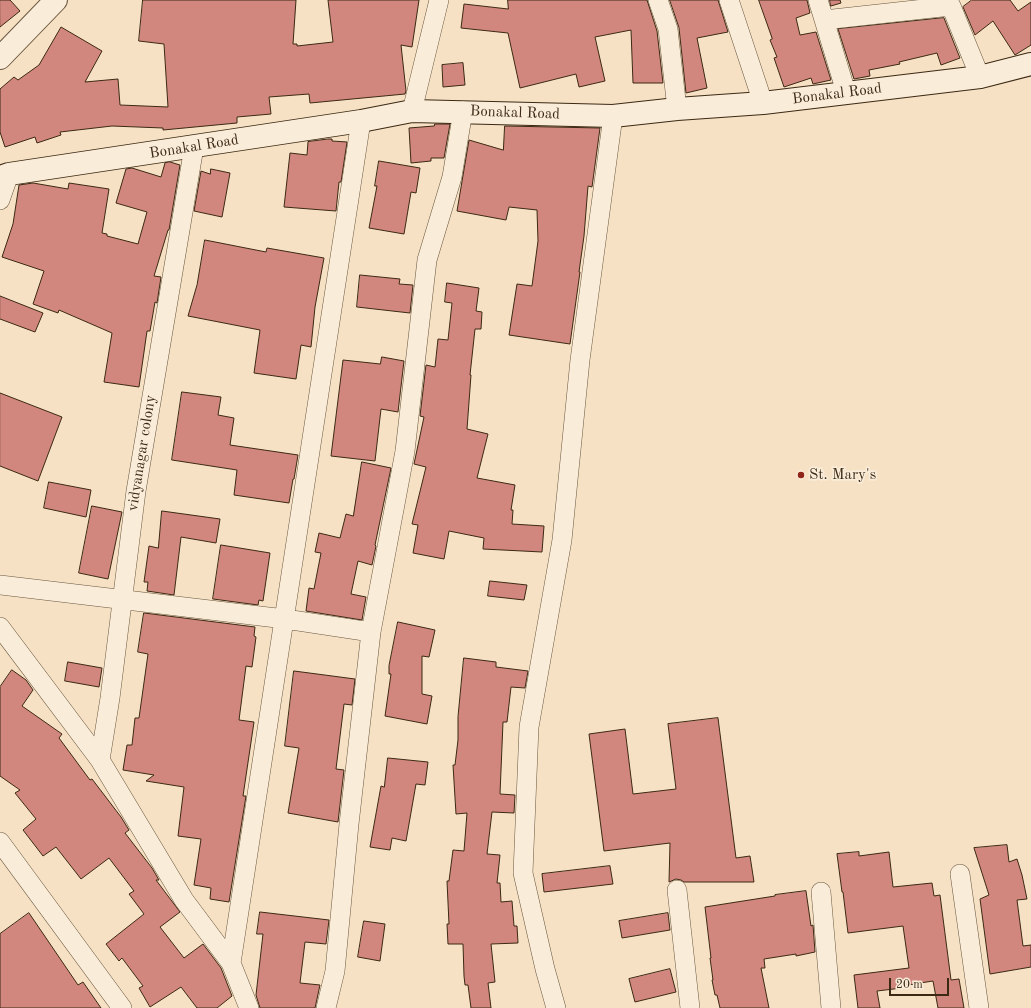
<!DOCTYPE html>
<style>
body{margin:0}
#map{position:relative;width:1031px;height:1008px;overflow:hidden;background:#f6e1c4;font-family:"Old Standard TT",serif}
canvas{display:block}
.scale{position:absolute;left:889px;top:978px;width:60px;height:18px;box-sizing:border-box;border:2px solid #3c2913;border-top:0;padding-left:5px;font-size:12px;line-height:14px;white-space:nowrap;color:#3c2913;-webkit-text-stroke:3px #f9ecd9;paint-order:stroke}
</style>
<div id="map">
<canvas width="1031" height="1008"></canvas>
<div class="scale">20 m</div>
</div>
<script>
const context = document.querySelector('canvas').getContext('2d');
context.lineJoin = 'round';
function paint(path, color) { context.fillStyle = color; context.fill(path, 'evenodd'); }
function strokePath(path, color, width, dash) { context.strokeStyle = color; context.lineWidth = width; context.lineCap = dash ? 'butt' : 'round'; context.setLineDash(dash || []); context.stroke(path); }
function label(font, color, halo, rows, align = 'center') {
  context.font = font + ' "Old Standard TT",serif'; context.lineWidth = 3.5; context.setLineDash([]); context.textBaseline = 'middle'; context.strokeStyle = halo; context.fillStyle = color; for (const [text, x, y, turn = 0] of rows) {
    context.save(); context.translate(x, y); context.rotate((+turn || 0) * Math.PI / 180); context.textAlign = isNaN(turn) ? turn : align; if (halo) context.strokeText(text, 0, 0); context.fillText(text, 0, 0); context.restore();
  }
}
const building = new Path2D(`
 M 0,0 L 10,0 L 20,11 L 0,27 Z
 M 143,0 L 296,0 L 293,44 L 297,44 L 297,46 L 333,42 L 328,0 L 419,0 L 412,47 L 401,45 L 406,91 L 405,94 L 310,103 L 309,94 L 269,97 L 271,114 L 237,117 L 237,123 L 163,130 L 163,128 L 112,126 L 60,132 L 61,135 L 37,143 L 35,137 L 5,147 L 0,132 L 0,89 L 14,77 L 18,80 L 39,65 L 61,27 L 102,51 L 85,82 L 118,79 L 120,105 L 168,107 L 164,44 L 139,41 Z
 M 508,0 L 647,0 L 657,31 L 663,83 L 633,83 L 631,30 L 595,37 L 605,81 L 579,87 L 576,74 L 520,88 L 508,33 L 461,28 L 464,4 L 508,9 Z
 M 670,0 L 718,0 L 728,32 L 697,38 L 707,88 L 686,93 L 679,28 Z
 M 759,0 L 807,0 L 810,13 L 796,18 L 800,35 L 816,32 L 831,80 L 813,84 L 811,78 L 784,87 L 774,58 L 777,57 L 770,40 L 772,39 Z
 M 830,0 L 840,0 L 841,3 L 831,6 Z
 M 972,0 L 1010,0 L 1018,11 L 1031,2 L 1031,45 L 1015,55 L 993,21 L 975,35 L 963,7 Z
 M 944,18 L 960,58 L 941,65 L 937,53 L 899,62 L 900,64 L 869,70 L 870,76 L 854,79 L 838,29 Z
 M 463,63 L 465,85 L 443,87 L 442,65 Z
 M 435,124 L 450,124 L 444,158 L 431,158 L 431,161 L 411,163 L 409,128 L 434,126 Z
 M 505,126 L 600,128 L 592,187 L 588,186 L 584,236 L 579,272 L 580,272 L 570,344 L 509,335 L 517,284 L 532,286 L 538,241 L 537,210 L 509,207 L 506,220 L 457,211 L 469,140 L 503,150 Z
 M 328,139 L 332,139 L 332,141 L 347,142 L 341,182 L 339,182 L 336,211 L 284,207 L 290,153 L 307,155 L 308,142 Z
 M 379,161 L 420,168 L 416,193 L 411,192 L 404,234 L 369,228 L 377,186 L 375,186 Z
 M 170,162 L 180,165 L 169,230 L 168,230 L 154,276 L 161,277 L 157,303 L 155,302 L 150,331 L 147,331 L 139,387 L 104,382 L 112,333 L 59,310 L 58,313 L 33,304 L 44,271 L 2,257 L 13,224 L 19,185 L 33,183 L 68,189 L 69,183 L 109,189 L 102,233 L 107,234 L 107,236 L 138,244 L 147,212 L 116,203 L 126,169 L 132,168 L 161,177 L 165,163 Z
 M 211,169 L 230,173 L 222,217 L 194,211 L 201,171 L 210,174 Z
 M 205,240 L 266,252 L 267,248 L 324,258 L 315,307 L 311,347 L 301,345 L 296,379 L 254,373 L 260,330 L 188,316 L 197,285 Z
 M 360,275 L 400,279 L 399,284 L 413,285 L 410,313 L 357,307 Z
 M 447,283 L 479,288 L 476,311 L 482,312 L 481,329 L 475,329 L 470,375 L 471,375 L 467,429 L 488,434 L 477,478 L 515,485 L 511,510 L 513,510 L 512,524 L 544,526 L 542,552 L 483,549 L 484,538 L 449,531 L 444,559 L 413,553 L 418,525 L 412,524 L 426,467 L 414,464 L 424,417 L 420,416 L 426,365 L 435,367 L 438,339 L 448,340 L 452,303 L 445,302 Z
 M 0,296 L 43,313 L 35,332 L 0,319 Z
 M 382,357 L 404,361 L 398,412 L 381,409 L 375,461 L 331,456 L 343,360 L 380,364 Z
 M 182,392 L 221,397 L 218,415 L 234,418 L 230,445 L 298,455 L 294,479 L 293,479 L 289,503 L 234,495 L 237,470 L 172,460 Z
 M 0,393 L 62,417 L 38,481 L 0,466 Z
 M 362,462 L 391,468 L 375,545 L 376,546 L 372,565 L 358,561 L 351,594 L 366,597 L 362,620 L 306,611 L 309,588 L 314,589 L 321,553 L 315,552 L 319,533 L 340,538 L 346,514 L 353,516 Z
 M 49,482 L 91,490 L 86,517 L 44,508 Z
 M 92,506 L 122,512 L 108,579 L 79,573 Z
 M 162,511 L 220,519 L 216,543 L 181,537 L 174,595 L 147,591 L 148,582 L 144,582 L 149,546 L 158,548 Z
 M 221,545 L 270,553 L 263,601 L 259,600 L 258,605 L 213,599 Z
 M 490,581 L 527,585 L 524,600 L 488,596 Z
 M 144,613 L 255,627 L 254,636 L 256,637 L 252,667 L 246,666 L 239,720 L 254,722 L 243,796 L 246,796 L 229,902 L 210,899 L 211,888 L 194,885 L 201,839 L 178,836 L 184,787 L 146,781 L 154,775 L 123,770 L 127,745 L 132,745 L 135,718 L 139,718 L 148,654 L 138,652 Z
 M 398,622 L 435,630 L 429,657 L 422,656 L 422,694 L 432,696 L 427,724 L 385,716 L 391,674 L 389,674 L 389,666 Z
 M 464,658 L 496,662 L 496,667 L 528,671 L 525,688 L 511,687 L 507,722 L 503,722 L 500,794 L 515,795 L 514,813 L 492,812 L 487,854 L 500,855 L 497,883 L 500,883 L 501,902 L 512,901 L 514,926 L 517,926 L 518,943 L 491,944 L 495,982 L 488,983 L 491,1008 L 471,1008 L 468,985 L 465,985 L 464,976 L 463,944 L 448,944 L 447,924 L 449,924 L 447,881 L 449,881 L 453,850 L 464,851 L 467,813 L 456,814 L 453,765 L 455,765 L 458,740 L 458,717 Z
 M 68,662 L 102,668 L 99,687 L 65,681 Z
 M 12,670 L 26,680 L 33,690 L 22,706 L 62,734 L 59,738 L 90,780 L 92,779 L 121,817 L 129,830 L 125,833 L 152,868 L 159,880 L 156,880 L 180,912 L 160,927 L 184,958 L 203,944 L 221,968 L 232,996 L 217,1008 L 197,1008 L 181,987 L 150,1007 L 139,988 L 143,986 L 122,958 L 119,961 L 106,944 L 144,914 L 129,894 L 134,891 L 109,858 L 81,879 L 56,847 L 43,856 L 23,830 L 36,819 L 15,793 L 20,790 L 0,776 L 0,687 Z
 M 294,671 L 355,679 L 352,705 L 344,704 L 336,769 L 344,770 L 338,822 L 288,813 L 299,748 L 285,746 Z
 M 718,718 L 736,858 L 750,856 L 754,882 L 684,882 L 681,880 L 676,879 L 669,882 L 670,843 L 604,851 L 589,734 L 625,729 L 633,794 L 676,789 L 668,724 Z
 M 388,758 L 428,762 L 425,785 L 416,784 L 406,841 L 392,838 L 390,850 L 370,847 L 381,786 L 384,787 Z
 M 1007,845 L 1009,862 L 1017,859 L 1022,875 L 1027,899 L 1017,900 L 1023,946 L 1031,945 L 1031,967 L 990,974 L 980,899 L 989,895 L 974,848 Z
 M 859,852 L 859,856 L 889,852 L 893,887 L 932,883 L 934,896 L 940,895 L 951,980 L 959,979 L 964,1008 L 938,1008 L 933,981 L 901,986 L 902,988 L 877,991 L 880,1008 L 858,1008 L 854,975 L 909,968 L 903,926 L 848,933 L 843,892 L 842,892 L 837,854 Z
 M 610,866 L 613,884 L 544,892 L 542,874 Z
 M 806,891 L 811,926 L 813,925 L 815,952 L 796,956 L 796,954 L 764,959 L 765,968 L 761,968 L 769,1008 L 720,1008 L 717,995 L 715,995 L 712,980 L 713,980 L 710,958 L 711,958 L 705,907 L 775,896 L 775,895 Z
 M 260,912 L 329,920 L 326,944 L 305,942 L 300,983 L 320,985 L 315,1008 L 260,1008 L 256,995 L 263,934 L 257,934 Z
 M 29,913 L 78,985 L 83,982 L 101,1008 L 0,1008 L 0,934 Z
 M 668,913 L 670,930 L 622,938 L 619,921 Z
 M 364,921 L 385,924 L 380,961 L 358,957 Z
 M 670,969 L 676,992 L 635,1002 L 629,979 Z`);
paint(building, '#d1867e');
strokePath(building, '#3c2913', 1);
const minor = new Path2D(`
 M 658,0 L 668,29 L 677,109
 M 729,0 L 763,103
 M 818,0 L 846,92
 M 824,20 L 951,6 L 980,77
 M 412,111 L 439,0
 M 0,200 L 9,174
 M 0,585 L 285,619 L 371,632
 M 0,627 L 100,760 L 184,900 L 231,963 L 249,1008
 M 100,760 L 110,698 L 136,491 L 194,147
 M 0,842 L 122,1008
 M 960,874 L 979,1008
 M 677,890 L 690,1008
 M 821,892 L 831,1008
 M 231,963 L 361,121
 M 326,1008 L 335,971 L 349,824 L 371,632 L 405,451 L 427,260 L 452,177 L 463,111
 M 556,1008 L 545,969 L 523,873 L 529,727 L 562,540 L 580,360 L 613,116`);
const tertiary = new Path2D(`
 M 0,58 L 56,0`);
const secondary = new Path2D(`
 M 0,177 L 9,174 L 361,121 L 412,111 L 613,116 L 677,109 L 763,103 L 980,77 L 1031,64`);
strokePath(minor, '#6a573f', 20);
strokePath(tertiary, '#6a573f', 24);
strokePath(secondary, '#3c2913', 24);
strokePath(minor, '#f9ecd9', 19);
strokePath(tertiary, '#f9ecd9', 22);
strokePath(secondary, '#f9ecd9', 22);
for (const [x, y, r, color] of [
 [801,475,4,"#8f2418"]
]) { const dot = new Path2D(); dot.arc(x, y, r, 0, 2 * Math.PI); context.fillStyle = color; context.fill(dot); strokePath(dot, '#f9ecd9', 1.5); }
label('15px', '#3c2913', '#f9ecd9', [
 ["Bonakal Road",837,94,-7],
 ["Bonakal Road",515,113,2],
 ["Bonakal Road",194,147,-9],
 ["vidyanagar colony",142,453,-81]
]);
label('15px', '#3c2913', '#f9ecd9', [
 ["St. Mary's",809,475]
], 'left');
</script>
